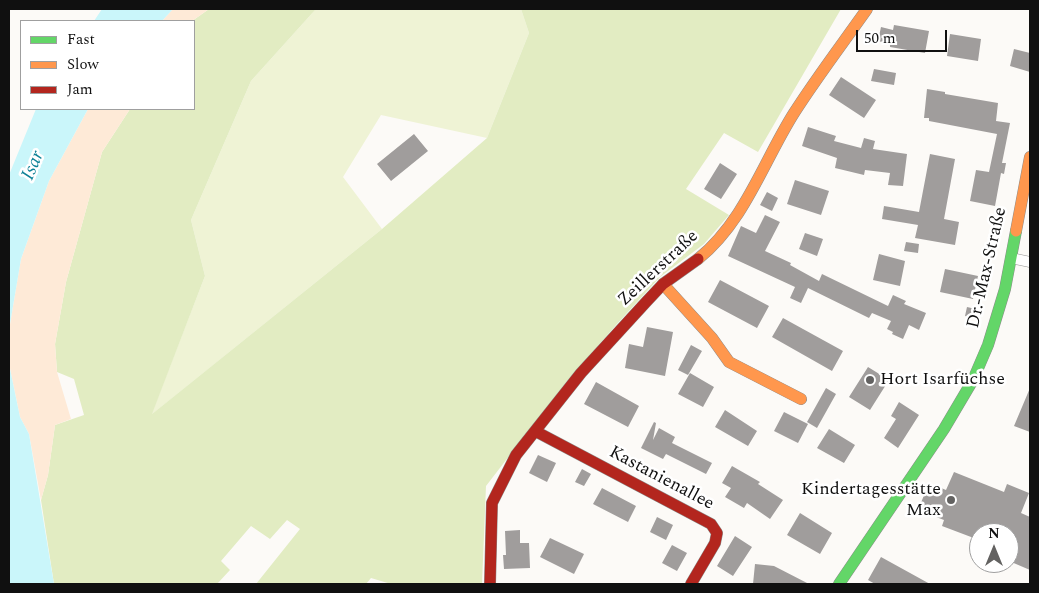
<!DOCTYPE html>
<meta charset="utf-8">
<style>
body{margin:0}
#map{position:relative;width:1039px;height:593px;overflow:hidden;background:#fcfaf7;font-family:Spectral,serif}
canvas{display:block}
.frame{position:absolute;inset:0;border:10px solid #101010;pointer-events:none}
.legend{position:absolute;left:20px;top:20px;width:175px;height:90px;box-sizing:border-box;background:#fff;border:1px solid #9f9f9f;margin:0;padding:6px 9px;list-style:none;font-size:15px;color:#101010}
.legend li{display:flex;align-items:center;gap:10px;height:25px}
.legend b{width:25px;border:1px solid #9f9f9f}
.north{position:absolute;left:969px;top:523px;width:50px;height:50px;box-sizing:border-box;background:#fff;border:1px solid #9f9f9f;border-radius:50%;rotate:0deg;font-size:14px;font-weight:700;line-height:20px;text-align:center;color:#101010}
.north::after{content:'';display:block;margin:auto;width:18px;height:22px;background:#636261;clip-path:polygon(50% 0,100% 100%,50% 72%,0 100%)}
.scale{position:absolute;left:856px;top:30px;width:91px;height:22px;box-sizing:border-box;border:2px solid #101010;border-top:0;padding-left:6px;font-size:15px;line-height:18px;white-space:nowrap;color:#101010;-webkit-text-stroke:4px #fff;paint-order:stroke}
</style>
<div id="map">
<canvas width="1039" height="593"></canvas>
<div class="frame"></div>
<ul class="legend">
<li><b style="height:6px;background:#63d668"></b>Fast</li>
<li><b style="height:6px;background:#ff974d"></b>Slow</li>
<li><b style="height:6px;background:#b3261e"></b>Jam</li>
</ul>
<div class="north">N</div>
<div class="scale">50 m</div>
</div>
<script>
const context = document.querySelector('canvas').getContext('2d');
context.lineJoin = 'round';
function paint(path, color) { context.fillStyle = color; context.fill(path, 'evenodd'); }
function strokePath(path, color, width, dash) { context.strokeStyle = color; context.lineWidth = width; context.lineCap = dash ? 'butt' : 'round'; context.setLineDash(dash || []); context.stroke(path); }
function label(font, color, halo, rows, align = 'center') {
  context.font = font + ' Spectral,serif'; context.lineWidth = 5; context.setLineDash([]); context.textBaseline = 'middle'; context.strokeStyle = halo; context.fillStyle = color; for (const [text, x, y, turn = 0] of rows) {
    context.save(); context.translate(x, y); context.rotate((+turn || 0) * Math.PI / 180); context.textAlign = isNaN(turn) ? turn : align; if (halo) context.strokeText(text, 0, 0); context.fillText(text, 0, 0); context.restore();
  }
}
paint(new Path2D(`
 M 316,9 L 521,9 L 529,33 L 487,138 L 381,115 L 343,177 L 382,229 L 151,415 L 205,276 L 191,220 L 251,81 Z`), '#eff3d5');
paint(new Path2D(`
 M 209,9 L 316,9 L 251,81 L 191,220 L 205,276 L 152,414 L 382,229 L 487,138 L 529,33 L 521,9 L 841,9 L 758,152 L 724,133 L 686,189 L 729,215 L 704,244 L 660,277 L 617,324 L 567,381 L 486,486 L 482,584 L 391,584 L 371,578 L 366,584 L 256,584 L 300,529 L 287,520 L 270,539 L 251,526 L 221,561 L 230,570 L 217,584 L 54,584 L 41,500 L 48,475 L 55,425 L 84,415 L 74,379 L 57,372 L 55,344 L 66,282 L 102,152 L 130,109 L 194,109 L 194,21 L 192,21 Z`), '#e2ecc2');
paint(new Path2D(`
 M 173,9 L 209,9 L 192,21 L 162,21 Z
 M 88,109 L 130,109 L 102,152 L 66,282 L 55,344 L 57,372 L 71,419 L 55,425 L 48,475 L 41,500 L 29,434 L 20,417 L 9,364 L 10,324 L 21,259 L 49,181 Z`), '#feead7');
paint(new Path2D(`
 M 102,9 L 173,9 L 162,21 L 94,21 Z
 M 36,109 L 88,109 L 49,181 L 21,259 L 10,324 L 9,351 L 9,175 Z
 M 9,364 L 20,417 L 29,434 L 54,584 L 9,584 Z`), '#caf6fa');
paint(new Path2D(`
 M 894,25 L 929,31 L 925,53 L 890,47 L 890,44 L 878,41 L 881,27 L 893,30 Z
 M 950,34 L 981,39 L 978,61 L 947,56 Z
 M 1014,49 L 1030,53 L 1030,72 L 1010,66 Z
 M 874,69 L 896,73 L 894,85 L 871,81 Z
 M 841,77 L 876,100 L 864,118 L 829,95 Z
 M 927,89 L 945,92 L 945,94 L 998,103 L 996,121 L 1010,123 L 1002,163 L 1006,163 L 1004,174 L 1001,173 L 995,206 L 970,201 L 976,170 L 989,172 L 997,134 L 929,121 L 929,118 L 924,118 Z
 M 808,127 L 836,136 L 834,141 L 861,148 L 864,138 L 875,141 L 873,149 L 907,154 L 903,186 L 888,185 L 890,173 L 865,170 L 864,175 L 835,168 L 837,158 L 802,146 Z
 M 414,134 L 428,151 L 391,181 L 377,164 Z
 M 930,154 L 955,159 L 944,219 L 959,222 L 955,245 L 915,238 L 918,225 L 882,219 L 884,206 L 919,212 Z
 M 720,163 L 737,174 L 721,199 L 704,189 Z
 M 795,180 L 829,191 L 821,215 L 787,204 Z
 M 767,192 L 778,198 L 772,211 L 760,205 Z
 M 765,215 L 780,222 L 765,251 L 791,263 L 790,265 L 819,281 L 822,274 L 888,306 L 893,295 L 906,301 L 904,304 L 926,313 L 919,330 L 909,325 L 903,339 L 892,334 L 893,332 L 887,329 L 891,321 L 872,313 L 869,318 L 808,288 L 801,303 L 790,298 L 795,287 L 728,256 L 741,226 L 756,233 Z
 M 805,233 L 823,239 L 817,256 L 799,249 Z
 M 906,242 L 919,244 L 918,253 L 904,251 Z
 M 879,254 L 905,261 L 900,286 L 873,280 Z
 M 945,269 L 978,276 L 973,299 L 940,292 Z
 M 720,280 L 769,306 L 757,328 L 708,302 Z
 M 967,307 L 980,310 L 978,320 L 965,316 Z
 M 783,318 L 843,351 L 832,371 L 772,337 Z
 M 647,327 L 673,332 L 665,376 L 625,368 L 629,344 L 643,347 Z
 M 691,345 L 702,351 L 688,375 L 678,370 Z
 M 868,367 L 889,380 L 870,410 L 849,397 Z
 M 690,373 L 714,387 L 703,407 L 678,394 Z
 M 596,382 L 639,406 L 628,427 L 584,404 Z
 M 826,388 L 836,394 L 817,428 L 807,422 Z
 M 1030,388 L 1030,432 L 1014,426 Z
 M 899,402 L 919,415 L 898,448 L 884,438 L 896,419 L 891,416 Z
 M 725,410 L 757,431 L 748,446 L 715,427 Z
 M 784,412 L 808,424 L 798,443 L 774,431 Z
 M 654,422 L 656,423 L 653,440 L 659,428 L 675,437 L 672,443 L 712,463 L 706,474 L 666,454 L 663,459 L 641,448 Z
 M 829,429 L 855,445 L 844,463 L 817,448 Z
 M 538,455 L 556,463 L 547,482 L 529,473 Z
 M 732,466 L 760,482 L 758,484 L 783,500 L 770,519 L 747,503 L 744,508 L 725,497 L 731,488 L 722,483 Z
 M 582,469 L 591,474 L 584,486 L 575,482 Z
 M 954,472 L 1004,492 L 1007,484 L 1029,493 L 1021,513 L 1030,517 L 1030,570 L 1009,561 L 1009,533 L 979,533 L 979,540 L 942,526 L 944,520 L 918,510 L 929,483 L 946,490 Z
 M 602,488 L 636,506 L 628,522 L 593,504 Z
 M 800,513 L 832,533 L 820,554 L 787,535 Z
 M 657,517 L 673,525 L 666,540 L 650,532 Z
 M 520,530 L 520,543 L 529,543 L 530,568 L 504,569 L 503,555 L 506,555 L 505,531 Z
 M 735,536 L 752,547 L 733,576 L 717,566 Z
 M 550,538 L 584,554 L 574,574 L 540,557 Z
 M 672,545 L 687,553 L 677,571 L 662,563 Z
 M 881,557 L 930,584 L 875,584 L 868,580 Z
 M 755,564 L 774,566 L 809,584 L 753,584 Z`), '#a09d9c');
const street = new Path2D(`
 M 1011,258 L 1030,262`);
const fast = new Path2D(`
 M 839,584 L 944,429 L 973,380 L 988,345 L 1005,289 L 1016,231`);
const slow = new Path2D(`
 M 1016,231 L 1030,157
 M 698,259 C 745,221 763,162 794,113 C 817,77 843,43 867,9
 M 663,284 L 712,338 L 729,362 L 801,399`);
const jam = new Path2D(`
 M 535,431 L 711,524 L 717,533 L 715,543 L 691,584
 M 490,584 L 492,503 L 516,455 L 581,373 L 647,301 L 663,284 L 698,259`);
strokePath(street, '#969594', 11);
strokePath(fast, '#8d8c8b', 12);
strokePath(slow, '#8d8c8b', 12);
strokePath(jam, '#8d8c8b', 12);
strokePath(street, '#fffefe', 10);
strokePath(fast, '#63d668', 11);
strokePath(slow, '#ff974d', 11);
strokePath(jam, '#b3261e', 11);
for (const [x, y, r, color] of [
 [870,380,5,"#636261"],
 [951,500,5,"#636261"]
]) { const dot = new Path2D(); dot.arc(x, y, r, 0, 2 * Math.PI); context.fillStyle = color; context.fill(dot); strokePath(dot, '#fff', 2); }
label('18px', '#101010', '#fff', [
 ["Dr.-Max-Straße",988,268,-77],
 ["Zeillerstraße",659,269,-43],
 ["Kastanienallee",661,479,28]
]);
label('18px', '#101010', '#fff', [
 ["Hort Isarfüchse",880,380],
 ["Kindertagesstätte",941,490,"right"],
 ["Max",941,511,"right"]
], 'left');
label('italic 19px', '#0e8297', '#fff', [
 ["Isar",34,166,-67]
]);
</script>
